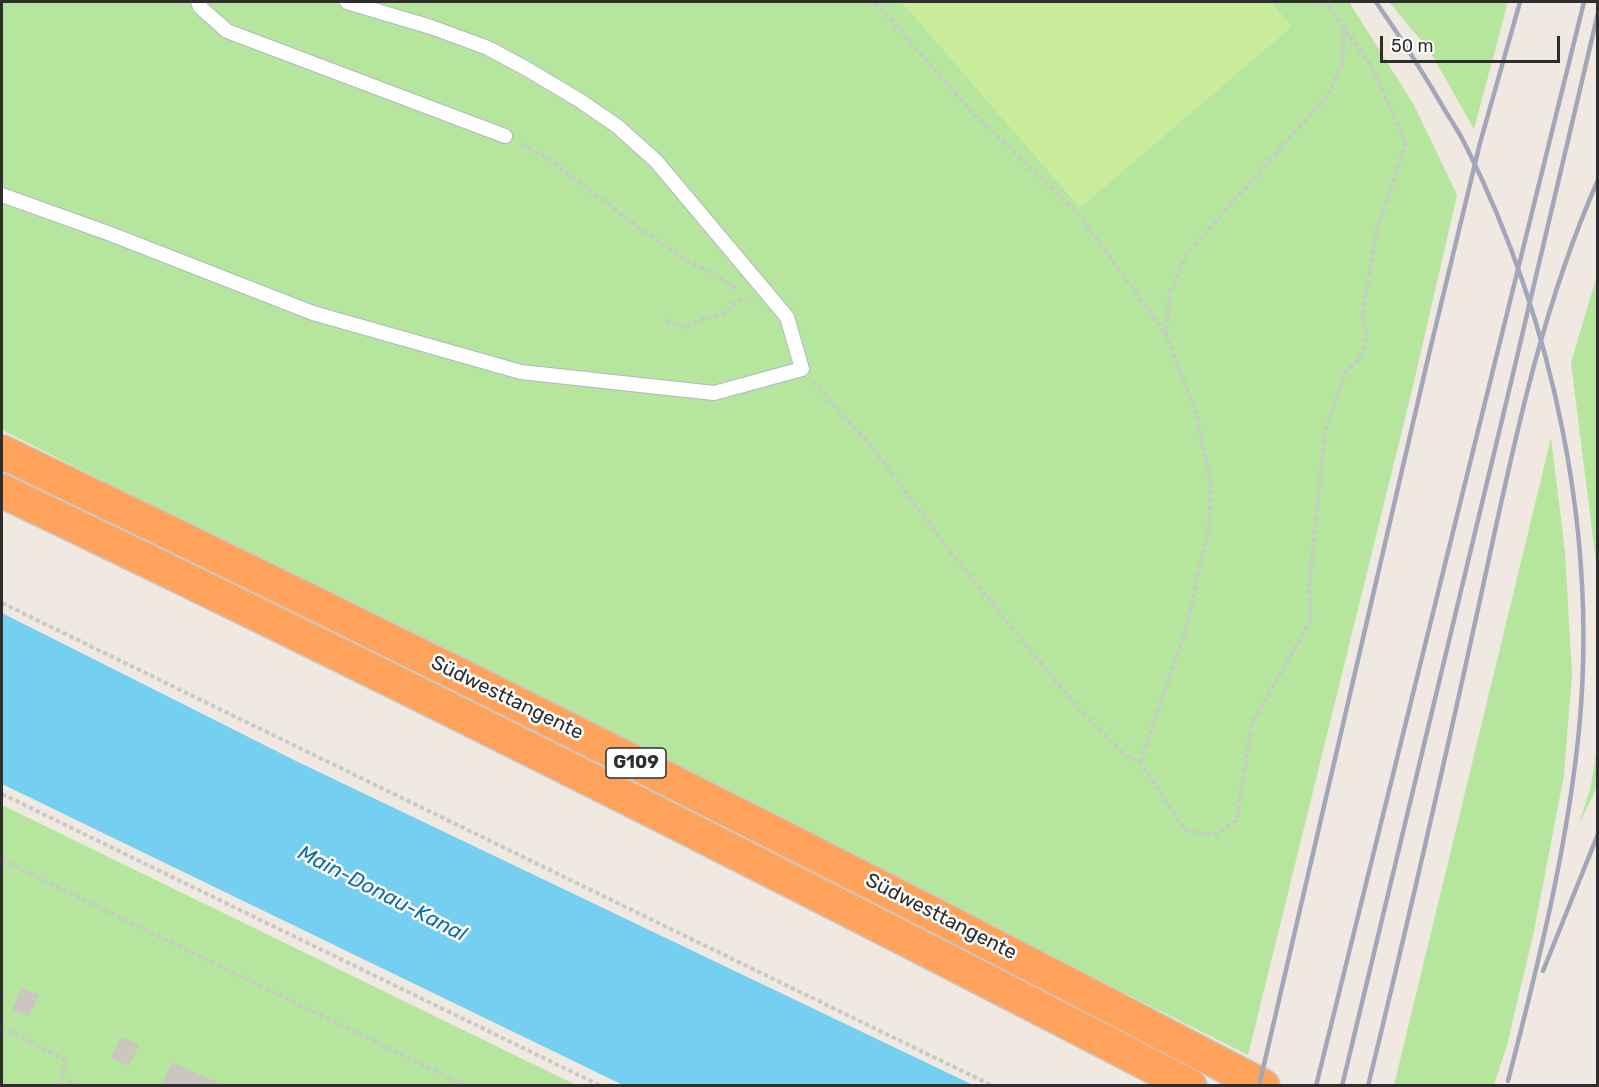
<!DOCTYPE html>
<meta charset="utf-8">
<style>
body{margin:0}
#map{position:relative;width:1599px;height:1087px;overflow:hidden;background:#efe9e1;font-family:Rubik,sans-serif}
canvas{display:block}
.frame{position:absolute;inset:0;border:3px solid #2e2e2e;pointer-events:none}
.scale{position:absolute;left:1380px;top:36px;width:180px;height:27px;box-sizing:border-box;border:3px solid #2e2e2e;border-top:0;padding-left:8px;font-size:18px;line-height:21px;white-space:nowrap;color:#2e2e2e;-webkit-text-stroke:4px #fff;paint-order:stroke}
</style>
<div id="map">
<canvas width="1599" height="1087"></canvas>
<div class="frame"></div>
<div class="scale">50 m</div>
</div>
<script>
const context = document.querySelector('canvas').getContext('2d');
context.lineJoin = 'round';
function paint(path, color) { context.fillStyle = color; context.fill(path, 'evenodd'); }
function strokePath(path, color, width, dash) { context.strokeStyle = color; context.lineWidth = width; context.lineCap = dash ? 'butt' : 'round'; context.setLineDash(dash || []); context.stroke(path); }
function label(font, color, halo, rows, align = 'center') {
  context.font = font + ' Rubik,sans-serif'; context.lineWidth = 5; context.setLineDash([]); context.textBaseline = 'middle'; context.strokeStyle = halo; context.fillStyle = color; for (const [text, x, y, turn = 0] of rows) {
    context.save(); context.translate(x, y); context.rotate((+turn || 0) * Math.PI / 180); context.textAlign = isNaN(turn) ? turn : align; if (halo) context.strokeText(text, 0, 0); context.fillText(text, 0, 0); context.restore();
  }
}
paint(new Path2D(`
 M 2,2 L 902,2 L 1080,207 L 1291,27 L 1271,2 L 1349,2 L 1414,105 L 1457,195 L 1412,390 L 1248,1055 L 2,430 Z
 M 1389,2 L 1508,2 L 1474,129 L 1429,50 Z
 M 1597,275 L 1597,570 L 1571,363 Z
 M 1551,438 L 1565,552 L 1572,674 L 1564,775 L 1534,931 L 1507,1045 L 1494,1085 L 1394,1085 Z
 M 1597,746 L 1597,787 L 1579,824 L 1591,786 Z
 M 2,805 L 576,1085 L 2,1085 Z`), '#b6e59e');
paint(new Path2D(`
 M 902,2 L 1271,2 L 1291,27 L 1080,207 Z`), '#c9ec9a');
paint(new Path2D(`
 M 2,613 L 296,761 L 973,1085 L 623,1085 L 2,784 Z`), '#75cff0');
paint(new Path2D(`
 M 22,987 L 39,995 L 29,1017 L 12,1010 Z
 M 121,1037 L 139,1045 L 129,1066 L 111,1058 Z
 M 172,1062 L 225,1086 L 161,1086 Z`), '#cbc7bf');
const lane = new Path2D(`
 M 198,2 L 200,7 L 227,31 L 505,136
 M 2,195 L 108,233 L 313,313 L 521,372 L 714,393 L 802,369 L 787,317 L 656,161 L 617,126 L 579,100 L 527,69 L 488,48 L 431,27 L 347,2`);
const highway = new Path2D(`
 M 2,452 C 426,655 847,867 1263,1086
 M 2,491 C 402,682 797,882 1190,1086`);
strokePath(lane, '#b4b7c1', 16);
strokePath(highway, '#c9c9c9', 36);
strokePath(new Path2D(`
 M 875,2 L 972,112 L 1079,215 L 1166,334
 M 521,144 L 546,157 L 642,230 L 686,260 L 719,277 L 738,290
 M 666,320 L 684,328 L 702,319 L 728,312 L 732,305 L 747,298
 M 813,382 L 872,447 L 952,554 L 1076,706 L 1126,756 L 1140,762 L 1185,830 L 1213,836 L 1236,821 L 1252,723 L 1311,620 L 1309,586 L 1325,431 L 1345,373 L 1360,357 L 1367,335 L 1362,315 L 1377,230 L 1406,143 L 1372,67 L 1326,2
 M 2,603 L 993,1086
 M 1140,762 L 1185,633 L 1209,526 L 1211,486 L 1197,416 L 1166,334 L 1170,292 L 1186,255 L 1328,95 L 1342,65 L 1345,28
 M 2,794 L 601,1086
 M 2,860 L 466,1086
 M 2,1027 L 67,1061 L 61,1077 L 80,1086
 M 57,1086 L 61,1077`), '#c9c9c9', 4, [4.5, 3]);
strokePath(lane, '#fff', 14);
strokePath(highway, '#ffa35c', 33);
strokePath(new Path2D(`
 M 1376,2 C 1401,38 1424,74 1446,112 C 1453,123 1460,134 1466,146 C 1554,323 1598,533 1579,730 C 1567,850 1538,965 1508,1081
 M 1543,971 L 1598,834
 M 1259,1086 L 1429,354 L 1480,143 L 1520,2
 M 1316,1086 L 1584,2
 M 1342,1086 L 1508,395 L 1598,13
 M 1368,1086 C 1407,927 1443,769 1478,609 C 1510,464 1537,318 1598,180`), '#a3a6b8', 4.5);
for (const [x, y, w] of [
 [636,763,60]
]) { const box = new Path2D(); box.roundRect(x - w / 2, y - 15, w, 30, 4.5); context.fillStyle = '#fff'; context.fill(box); strokePath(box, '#2e2e2e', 1.5); }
label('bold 18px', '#2e2e2e', null, [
 ["G109",636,763]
]);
label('20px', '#2e2e2e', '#fff', [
 ["Südwesttangente",507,698,26],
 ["Südwesttangente",941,917,27]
]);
label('italic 21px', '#0d6fa3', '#fff', [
 ["Main-Donau-Kanal",382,894,27]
]);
</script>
